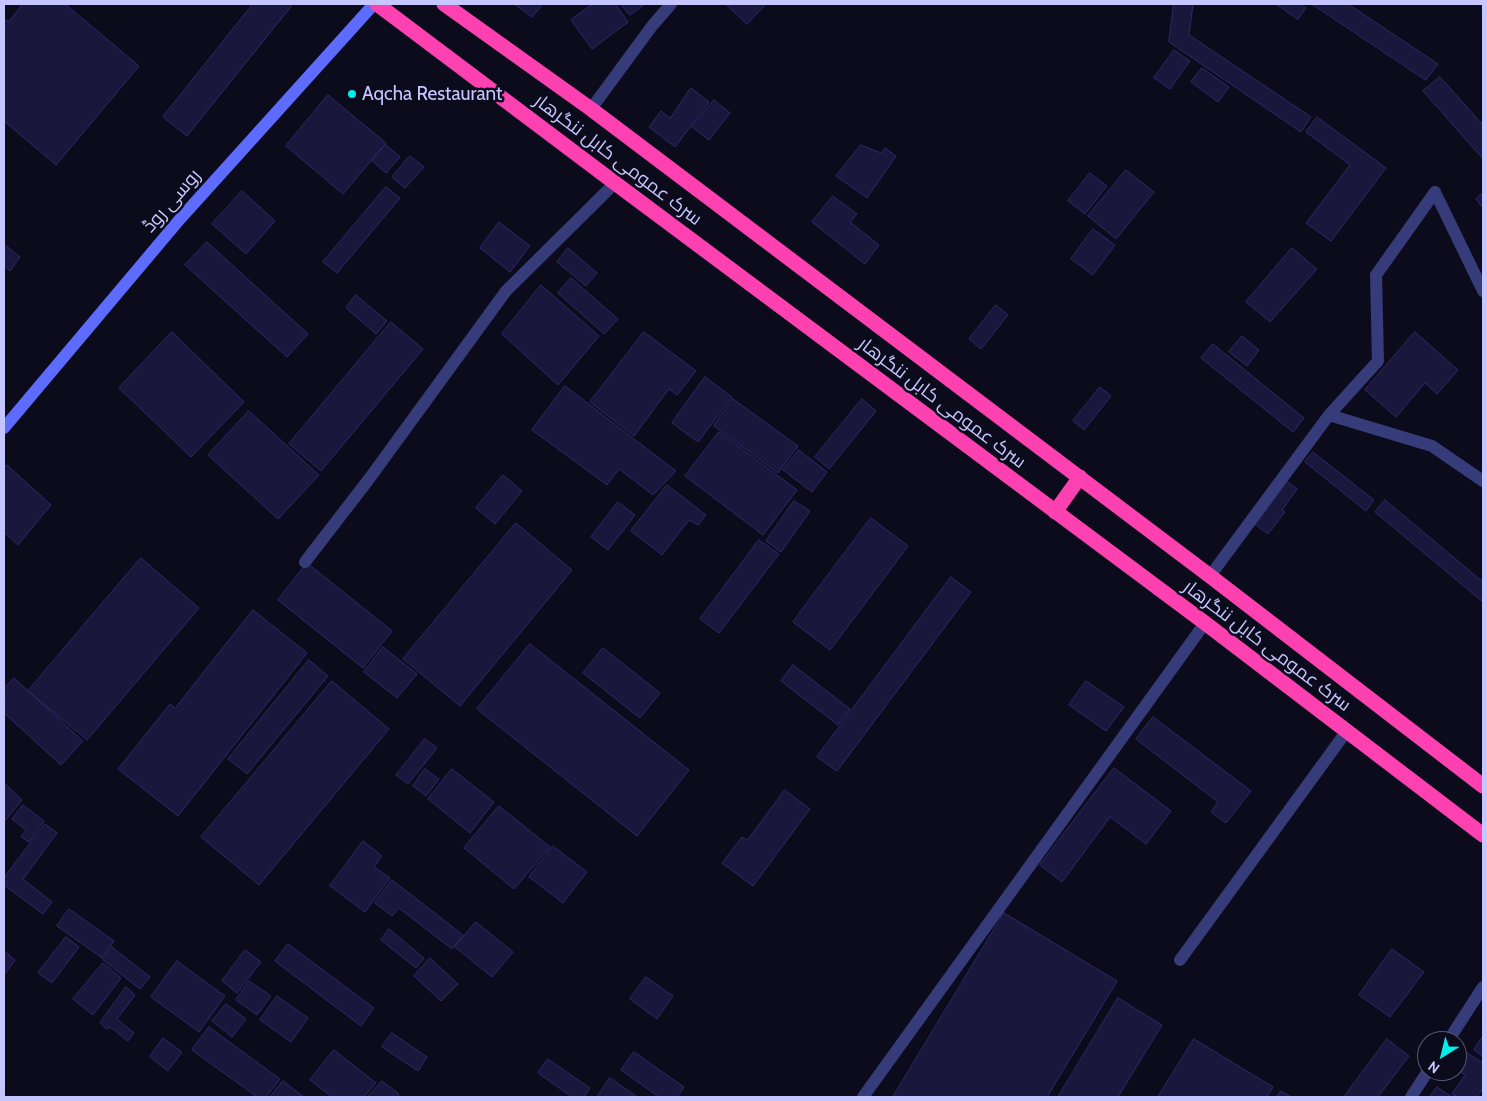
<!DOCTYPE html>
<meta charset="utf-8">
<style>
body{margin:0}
#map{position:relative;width:1487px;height:1101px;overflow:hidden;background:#0c0b1b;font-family:Cabin,sans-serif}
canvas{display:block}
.frame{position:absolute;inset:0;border:5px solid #c5c5ff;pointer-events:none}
.north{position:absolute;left:1417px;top:1031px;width:50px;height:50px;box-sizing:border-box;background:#0c0b1b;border:1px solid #565576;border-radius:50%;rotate:216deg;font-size:14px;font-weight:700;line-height:20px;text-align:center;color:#c5c5ff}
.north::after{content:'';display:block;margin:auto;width:18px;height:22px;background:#01eeeb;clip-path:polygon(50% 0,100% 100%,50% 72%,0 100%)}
</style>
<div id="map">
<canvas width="1487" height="1101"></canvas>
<div class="frame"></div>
<div class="north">N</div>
</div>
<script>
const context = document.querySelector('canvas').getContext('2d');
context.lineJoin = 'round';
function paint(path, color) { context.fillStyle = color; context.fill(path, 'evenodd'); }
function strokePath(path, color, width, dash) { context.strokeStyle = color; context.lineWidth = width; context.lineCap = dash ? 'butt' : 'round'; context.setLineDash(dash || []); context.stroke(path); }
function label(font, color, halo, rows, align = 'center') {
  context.font = font + ' Cabin,Cairo,sans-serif'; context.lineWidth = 5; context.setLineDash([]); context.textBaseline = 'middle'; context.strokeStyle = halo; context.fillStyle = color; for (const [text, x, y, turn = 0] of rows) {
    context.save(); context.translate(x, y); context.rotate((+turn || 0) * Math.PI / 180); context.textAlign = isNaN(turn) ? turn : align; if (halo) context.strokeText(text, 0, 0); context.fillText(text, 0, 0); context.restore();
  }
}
const building = new Path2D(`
 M 23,4 L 65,4 L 139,66 L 56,165 L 4,121 L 4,18 L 8,22 Z
 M 253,4 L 293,4 L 187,136 L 163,117 Z
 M 515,4 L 543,4 L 532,17 Z
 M 593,4 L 615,4 L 628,22 L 592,49 L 571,20 Z
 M 621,4 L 645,4 L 630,15 Z
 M 726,4 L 766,4 L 747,24 Z
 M 1174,4 L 1193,4 L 1189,35 L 1311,117 L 1301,132 L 1169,42 Z
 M 1276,4 L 1301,4 L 1306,8 L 1298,19 Z
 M 1312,4 L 1348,4 L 1438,64 L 1426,80 Z
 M 1174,50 L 1190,61 L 1170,89 L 1154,78 Z
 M 1202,68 L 1229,87 L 1218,102 L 1191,82 Z
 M 1440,77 L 1483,125 L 1483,159 L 1423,91 Z
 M 691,88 L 709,102 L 675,147 L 649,127 L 661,111 L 670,118 Z
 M 328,95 L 386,143 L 343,194 L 286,146 Z
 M 714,100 L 730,113 L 709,140 L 692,127 Z
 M 1317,117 L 1386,168 L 1331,241 L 1306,223 L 1350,165 L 1306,132 Z
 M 386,145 L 400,157 L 386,173 L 372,161 Z
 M 861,145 L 881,153 L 885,148 L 896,156 L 867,198 L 836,176 Z
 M 410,156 L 424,167 L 405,188 L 392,177 Z
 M 1126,170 L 1154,192 L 1116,239 L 1088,216 Z
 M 1090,173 L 1107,186 L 1085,214 L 1068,201 Z
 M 386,187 L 400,198 L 337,273 L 323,262 Z
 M 242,191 L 275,221 L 246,254 L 212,224 Z
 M 1483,193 L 1483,208 L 1476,199 Z
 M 833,196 L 857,214 L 850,222 L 879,245 L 865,264 L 812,222 Z
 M 499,222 L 530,246 L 510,272 L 480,248 Z
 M 1093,229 L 1115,245 L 1093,275 L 1071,259 Z
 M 207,242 L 308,334 L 287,357 L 185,265 Z
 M 4,244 L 20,257 L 10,271 L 4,266 Z
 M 568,248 L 597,273 L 586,286 L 557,262 Z
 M 1292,248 L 1317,269 L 1270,322 L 1246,302 Z
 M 571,278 L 618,319 L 604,334 L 558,293 Z
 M 541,285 L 599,336 L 558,385 L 502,334 Z
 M 356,295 L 387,321 L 376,334 L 346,308 Z
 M 996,305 L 1008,315 L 981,349 L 969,339 Z
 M 391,322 L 423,349 L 321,471 L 289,444 Z
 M 172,332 L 244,402 L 191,457 L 119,388 Z
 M 644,332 L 696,371 L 677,395 L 669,389 L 634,436 L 590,402 Z
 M 1415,332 L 1458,370 L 1437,394 L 1425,383 L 1396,417 L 1365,390 Z
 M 1242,336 L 1259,350 L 1247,366 L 1229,352 Z
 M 1213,344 L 1304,418 L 1293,432 L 1201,358 Z
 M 705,377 L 732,397 L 698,442 L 672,423 Z
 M 565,386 L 676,471 L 653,495 L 619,469 L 607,485 L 532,430 Z
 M 1100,387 L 1111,396 L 1084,430 L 1073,421 Z
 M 733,399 L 798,446 L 778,473 L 714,426 Z
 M 862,399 L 876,411 L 829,469 L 815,457 Z
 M 249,411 L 319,475 L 278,519 L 208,455 Z
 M 719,432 L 797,490 L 763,535 L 685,476 Z
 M 799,450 L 827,472 L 812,492 L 783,470 Z
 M 1313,452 L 1374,500 L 1366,511 L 1305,462 Z
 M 7,465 L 51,505 L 18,545 L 4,532 L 4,469 Z
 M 503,475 L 522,491 L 495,524 L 476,508 Z
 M 1285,480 L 1297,489 L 1282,510 L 1285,512 L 1268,534 L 1253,523 Z
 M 667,485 L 706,515 L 698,525 L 689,520 L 662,555 L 631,531 Z
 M 1385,500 L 1483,582 L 1483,602 L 1375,512 Z
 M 794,501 L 810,511 L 781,552 L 766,541 Z
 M 618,502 L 635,515 L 608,550 L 591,537 Z
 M 871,518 L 908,546 L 830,650 L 793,622 Z
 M 516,523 L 572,570 L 460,706 L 403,659 Z
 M 759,540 L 779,554 L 719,633 L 700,619 Z
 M 141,558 L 199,608 L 87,740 L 28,691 Z
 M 307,563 L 392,631 L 363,668 L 278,600 Z
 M 951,577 L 971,592 L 837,771 L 817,757 Z
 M 253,610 L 307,653 L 178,816 L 118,769 L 170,704 L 175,708 Z
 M 530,644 L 689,770 L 637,836 L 477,709 Z
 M 383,647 L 417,674 L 397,698 L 364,672 Z
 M 603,648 L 660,693 L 640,718 L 583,673 Z
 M 309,660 L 328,676 L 247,774 L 228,759 Z
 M 793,665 L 850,709 L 838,725 L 781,681 Z
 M 14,678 L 83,741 L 61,765 L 4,713 L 4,701 L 6,698 L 4,696 L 4,689 Z
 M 332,681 L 389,729 L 259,885 L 201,837 Z
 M 1086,681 L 1124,707 L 1106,731 L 1069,705 Z
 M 1153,717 L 1251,791 L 1226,823 L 1211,812 L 1218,802 L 1136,739 Z
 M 425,739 L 437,748 L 408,784 L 396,775 Z
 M 1114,768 L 1171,811 L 1146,844 L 1110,817 L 1062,882 L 1040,865 Z
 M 425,769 L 439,779 L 426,796 L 413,786 Z
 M 452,769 L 494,802 L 470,833 L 428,799 Z
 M 4,783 L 22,800 L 4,822 Z
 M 785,790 L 810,809 L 753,886 L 722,863 L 742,837 L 747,840 Z
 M 23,805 L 44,821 L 29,842 L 21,837 L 26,830 L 12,819 Z
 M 499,806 L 550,847 L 514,889 L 464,848 Z
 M 45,824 L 57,833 L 23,879 L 52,902 L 43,914 L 4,885 L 4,878 Z
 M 363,841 L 382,856 L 374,867 L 390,878 L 365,912 L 330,886 Z
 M 553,846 L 587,872 L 563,903 L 529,877 Z
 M 392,880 L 463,935 L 452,949 L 399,908 L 392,916 L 375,903 Z
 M 69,909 L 114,941 L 102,958 L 57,926 Z
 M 1004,913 L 1117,981 L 1047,1097 L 893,1097 Z
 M 476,922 L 513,952 L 492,977 L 455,947 Z
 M 389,929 L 424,958 L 416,968 L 381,940 Z
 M 66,937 L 79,947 L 52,983 L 38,973 Z
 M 288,944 L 374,1008 L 361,1026 L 275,961 Z
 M 112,947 L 150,977 L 140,989 L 103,960 Z
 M 1392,949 L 1424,972 L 1390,1017 L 1359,995 Z
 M 245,950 L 261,962 L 237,993 L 222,981 Z
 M 4,951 L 15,960 L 4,975 Z
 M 430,958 L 458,984 L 441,1001 L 414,976 Z
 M 177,961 L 225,996 L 199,1032 L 151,997 Z
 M 103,963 L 121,978 L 93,1015 L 73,999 Z
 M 646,977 L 673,996 L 657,1019 L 630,999 Z
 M 249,981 L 271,996 L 257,1015 L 236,1000 Z
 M 126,987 L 135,995 L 117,1019 L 134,1033 L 128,1041 L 110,1027 L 107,1029 L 100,1023 Z
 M 277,996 L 308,1018 L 291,1042 L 260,1020 Z
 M 1118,998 L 1162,1025 L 1118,1097 L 1058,1097 Z
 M 226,1004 L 246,1019 L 232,1037 L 212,1021 Z
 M 209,1027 L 280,1079 L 266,1097 L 257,1097 L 192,1050 Z
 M 392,1033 L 427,1057 L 418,1071 L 382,1047 Z
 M 1483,1036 L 1483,1057 L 1474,1050 Z
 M 163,1038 L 182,1052 L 168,1071 L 150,1057 Z
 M 1194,1039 L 1273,1087 L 1267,1097 L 1158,1097 Z
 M 1387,1039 L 1409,1056 L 1378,1097 L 1344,1097 Z
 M 1461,1049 L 1483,1063 L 1483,1088 L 1477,1097 L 1458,1097 L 1452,1094 L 1465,1075 L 1457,1070 L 1457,1055 Z
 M 334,1050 L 376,1083 L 364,1097 L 332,1097 L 310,1080 Z
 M 634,1052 L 684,1087 L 677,1097 L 659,1097 L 621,1070 Z
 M 548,1059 L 590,1088 L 584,1097 L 572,1097 L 538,1073 Z
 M 610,1078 L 636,1096 L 636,1097 L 597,1097 Z
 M 283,1081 L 304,1097 L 270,1097 Z
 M 382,1081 L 399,1094 L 397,1097 L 368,1097 Z
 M 1437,1087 L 1452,1097 L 1430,1097 Z
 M 1281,1091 L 1291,1097 L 1277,1097 Z`);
paint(building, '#1a173c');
strokePath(building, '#2e2968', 1);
strokePath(new Path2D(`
 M 1329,415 L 1432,446 L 1483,481
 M 1210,576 L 1329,415 L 1378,361 L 1376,275 L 1435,192 L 1483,291
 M 1448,1041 L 1483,987
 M 863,1097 L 1205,623
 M 1411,1097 L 1428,1071`), '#363b7a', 12);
strokePath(new Path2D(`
 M 591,109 L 652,26 L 671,4
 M 305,562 L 369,479 L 506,291 L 615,183
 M 1180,960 L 1346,732`), '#363b7a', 12);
strokePath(new Path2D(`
 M 4,428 L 180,219 L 374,4`), '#5d6bfe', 12);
strokePath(new Path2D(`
 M 377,4 L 615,183 L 1205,623 L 1483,835
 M 444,4 L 591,109 L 1210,576 L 1483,786
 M 1055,512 L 1080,477`), '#fe41b1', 15);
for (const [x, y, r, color] of [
 [352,94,5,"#01eeeb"]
]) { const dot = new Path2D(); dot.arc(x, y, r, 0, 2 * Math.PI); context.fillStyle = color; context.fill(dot); strokePath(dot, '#0c0b1b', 2); }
label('19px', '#c5c5ff', '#0c0b1b', [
 ["Aqcha Restaurant",362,94]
], 'left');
label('19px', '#c5c5ff', '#0c0b1b', [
 ["سرک عمومی کابل ننگرهار",618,160,37],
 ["روسی روڈ",172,201,-49],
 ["سرک عمومی کابل ننگرهار",942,403,37],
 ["سرک عمومی کابل ننگرهار",1267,646,37]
]);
</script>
